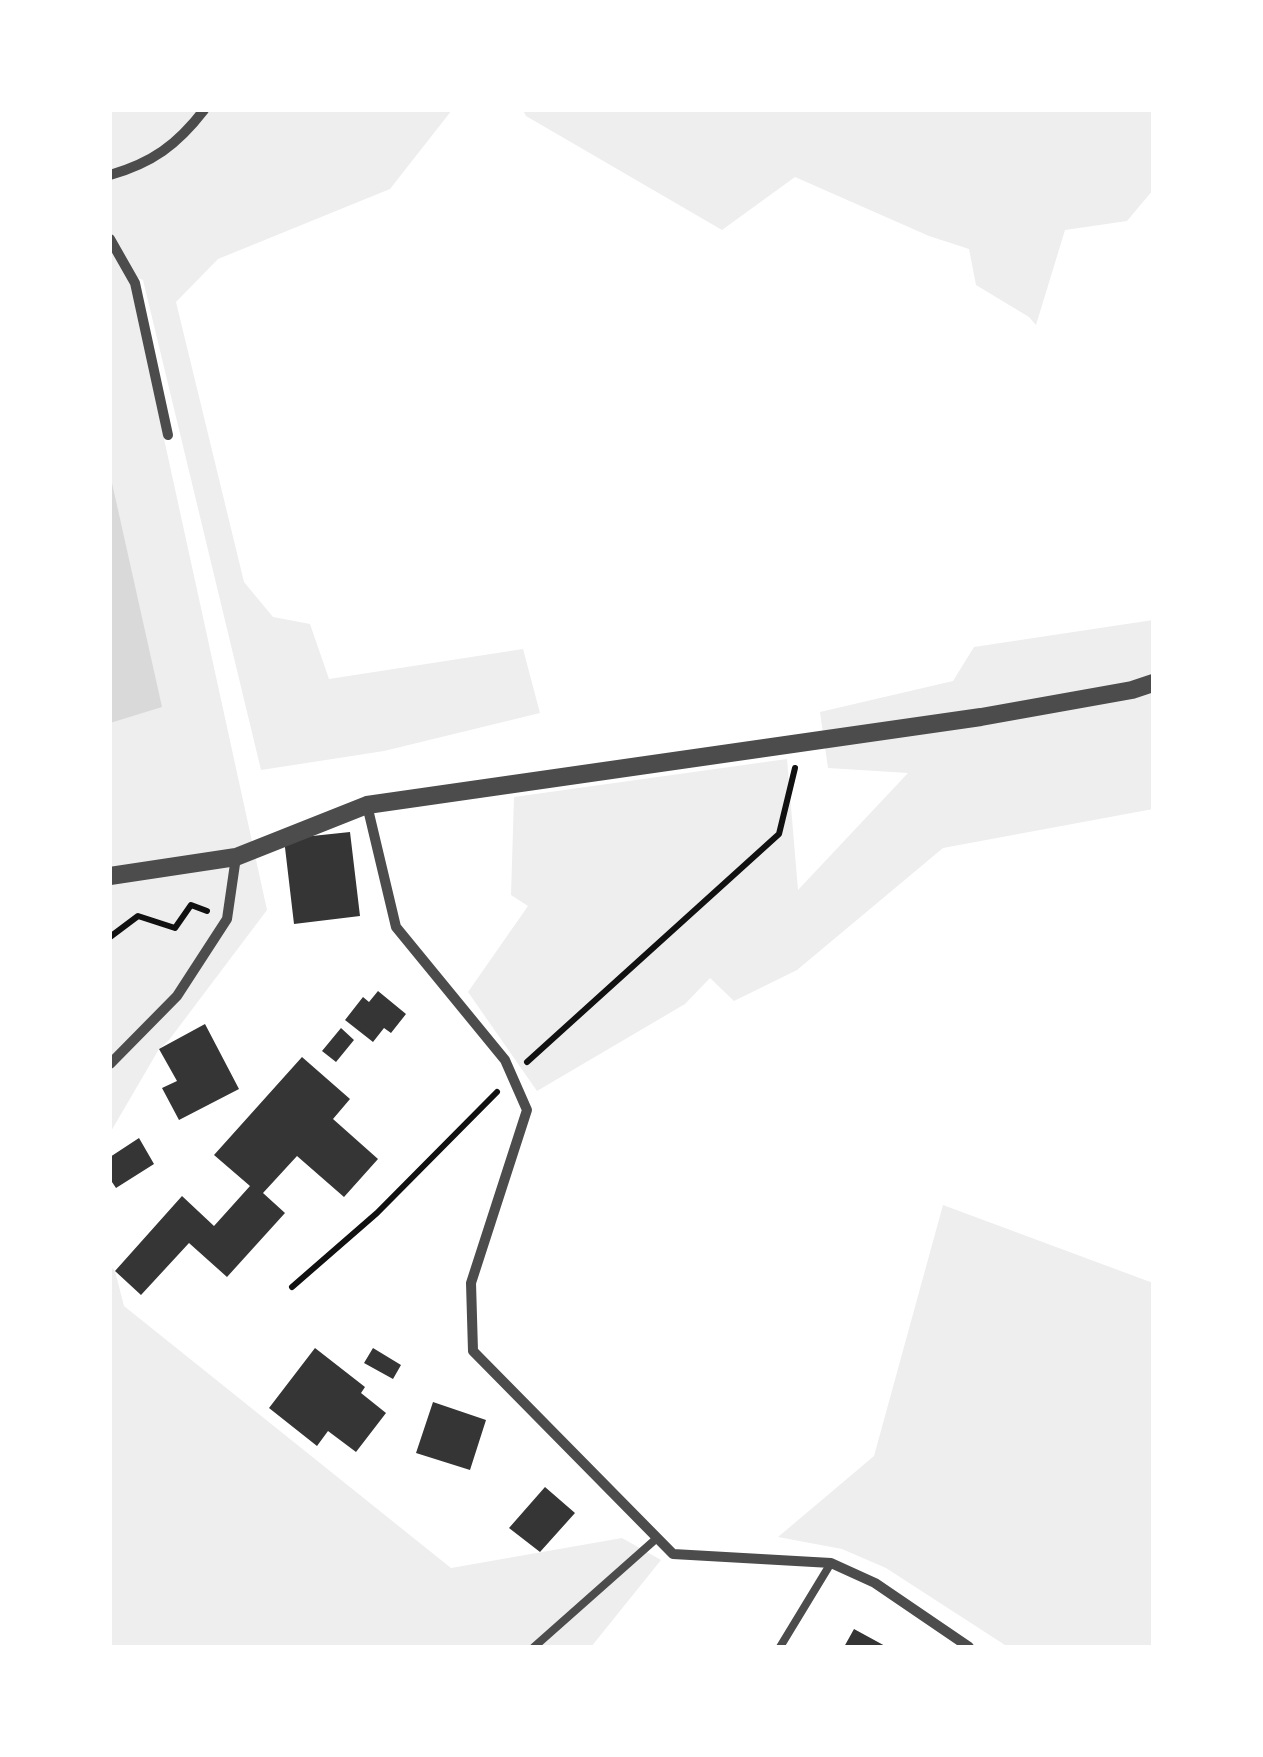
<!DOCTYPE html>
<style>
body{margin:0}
#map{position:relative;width:1263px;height:1757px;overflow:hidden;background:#fff;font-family:Ubuntu,sans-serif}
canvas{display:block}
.frame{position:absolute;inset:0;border:112px solid #fff;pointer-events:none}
</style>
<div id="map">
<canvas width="1263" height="1757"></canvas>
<div class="frame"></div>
</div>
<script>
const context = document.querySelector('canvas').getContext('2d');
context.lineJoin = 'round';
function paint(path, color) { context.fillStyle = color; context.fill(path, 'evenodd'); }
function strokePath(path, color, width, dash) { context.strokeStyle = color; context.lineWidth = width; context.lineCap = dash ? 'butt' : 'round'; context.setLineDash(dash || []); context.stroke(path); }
paint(new Path2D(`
 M 110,110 L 452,110 L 390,189 L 218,259 L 176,302 L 244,582 L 273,617 L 310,624 L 329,679 L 523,649 L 540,713 L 384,751 L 261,770 L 143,280 L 128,274 L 267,910 L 169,1040 L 159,1049 L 110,1133 Z
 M 523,110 L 1153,110 L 1153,190 L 1127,221 L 1065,230 L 1036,325 L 1029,317 L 976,285 L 969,249 L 929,236 L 795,177 L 722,230 L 526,116 Z
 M 1153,620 L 1153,809 L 943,848 L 797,970 L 734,1001 L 710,978 L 685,1004 L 537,1091 L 468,992 L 528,906 L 511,895 L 514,797 L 787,759 L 798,890 L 908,773 L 828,768 L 820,712 L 953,681 L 974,647 Z
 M 943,1205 L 1153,1283 L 1153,1647 L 1008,1647 L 886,1568 L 842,1549 L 778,1537 L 874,1456 Z
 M 110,1266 L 115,1271 L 124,1306 L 451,1568 L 622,1538 L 661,1560 L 591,1647 L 110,1647 Z`), '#eee');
paint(new Path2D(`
 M 110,474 L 162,707 L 110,723 Z`), '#d9d9d9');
paint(new Path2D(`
 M 350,832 L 360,916 L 294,924 L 284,839 Z
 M 378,991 L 406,1014 L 391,1033 L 384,1028 L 373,1042 L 345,1020 L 363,997 L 369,1002 Z
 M 205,1024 L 239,1089 L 179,1120 L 162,1088 L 177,1081 L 159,1049 Z
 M 341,1028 L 354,1040 L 336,1062 L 322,1051 Z
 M 302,1057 L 350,1099 L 333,1119 L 378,1159 L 344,1197 L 297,1156 L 263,1193 L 285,1213 L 227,1277 L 189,1243 L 141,1295 L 115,1271 L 182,1196 L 214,1226 L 250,1186 L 214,1155 Z
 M 139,1138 L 154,1164 L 116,1188 L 110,1179 L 110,1157 Z
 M 315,1348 L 365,1387 L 361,1393 L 386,1413 L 356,1452 L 328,1431 L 317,1446 L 269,1408 Z
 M 373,1348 L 401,1365 L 393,1379 L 364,1363 Z
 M 433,1402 L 486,1420 L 470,1470 L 416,1453 Z
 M 545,1487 L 575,1513 L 540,1552 L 509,1528 Z
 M 854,1629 L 887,1647 L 844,1647 Z`), '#353535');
strokePath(new Path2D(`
 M 110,937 L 138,916 L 175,928 L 191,905 L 207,911
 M 527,1062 L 779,834 L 795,768
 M 292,1287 L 377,1213 L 497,1092`), '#111', 6);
strokePath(new Path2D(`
 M 534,1647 L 657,1538
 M 780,1647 L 831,1563`), '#4c4c4c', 8);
strokePath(new Path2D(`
 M 110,175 C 152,163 177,145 204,110
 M 110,239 L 135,283 L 168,435
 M 367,805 L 396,927 L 505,1060 L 527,1110 L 471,1283 L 473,1351 L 673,1554 L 831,1563 L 875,1583 L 969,1647
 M 110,1064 L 177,996 L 227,919 L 236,857`), '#4c4c4c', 10);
strokePath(new Path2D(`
 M 110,876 L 236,857 L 367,805 L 981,717 L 1132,690 L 1153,683`), '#4c4c4c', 18);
</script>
